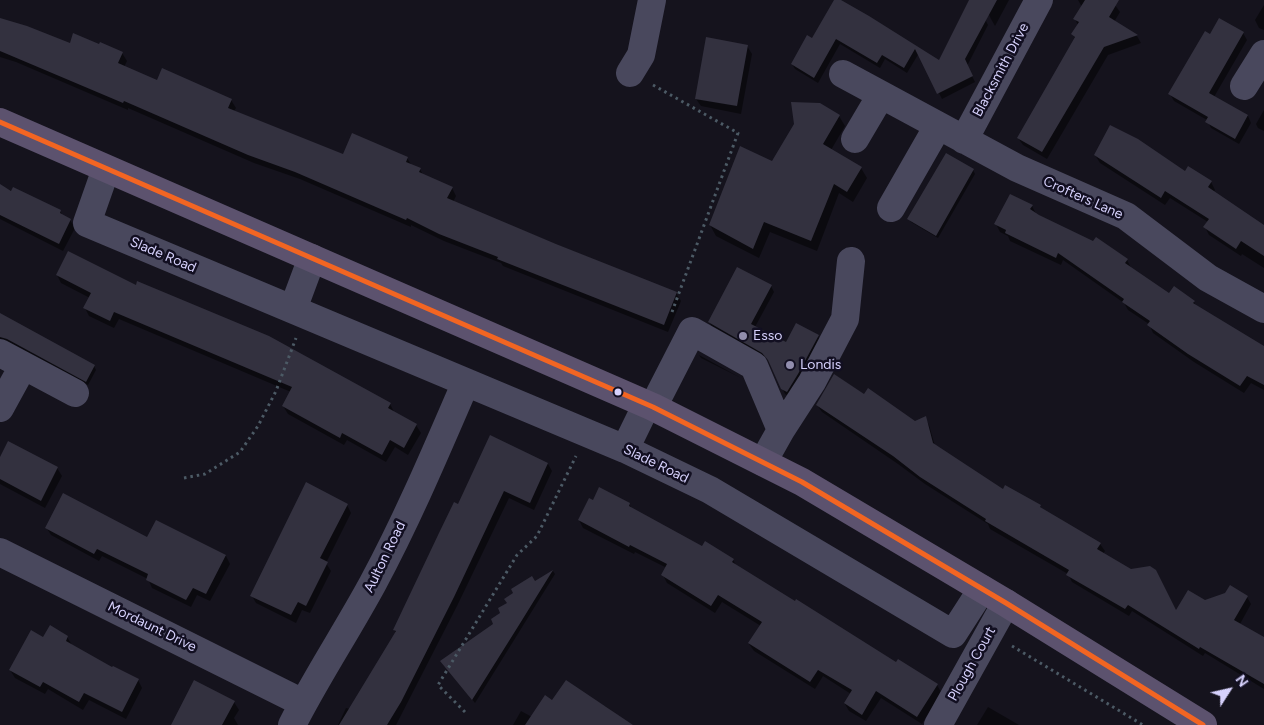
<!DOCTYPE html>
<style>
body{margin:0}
#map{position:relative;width:1264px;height:725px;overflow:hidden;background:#15131d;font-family:Figtree,sans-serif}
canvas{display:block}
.north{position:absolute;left:1204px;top:665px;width:50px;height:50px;-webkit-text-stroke:4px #120f21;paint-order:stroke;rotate:55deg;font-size:14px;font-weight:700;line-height:20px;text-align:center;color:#d6d1fc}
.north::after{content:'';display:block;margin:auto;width:18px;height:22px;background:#d6d1fc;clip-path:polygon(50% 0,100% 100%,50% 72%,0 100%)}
</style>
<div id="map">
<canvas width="1264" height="725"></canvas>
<div class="north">N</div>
</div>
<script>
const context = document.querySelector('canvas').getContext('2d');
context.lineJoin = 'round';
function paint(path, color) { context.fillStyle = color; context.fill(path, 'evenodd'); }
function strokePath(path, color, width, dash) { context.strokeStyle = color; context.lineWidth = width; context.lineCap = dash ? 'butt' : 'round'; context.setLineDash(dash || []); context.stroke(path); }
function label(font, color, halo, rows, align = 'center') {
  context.font = font + ' Figtree,sans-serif'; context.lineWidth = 5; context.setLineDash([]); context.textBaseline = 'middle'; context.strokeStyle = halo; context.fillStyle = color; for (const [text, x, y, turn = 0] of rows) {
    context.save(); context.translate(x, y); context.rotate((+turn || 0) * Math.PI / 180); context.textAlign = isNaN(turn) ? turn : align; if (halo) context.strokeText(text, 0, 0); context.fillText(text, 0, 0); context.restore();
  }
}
paint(new Path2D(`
 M 836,0 L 939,62 L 985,19 L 988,25 L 967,66 L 975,82 L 942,99 L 919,53 L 907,73 L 885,59 L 880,68 L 840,44 L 818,83 L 795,69 L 792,64 L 813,40 Z
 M 982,0 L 1009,0 L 995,26 L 991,19 Z
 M 1078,0 L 1107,0 L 1115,5 L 1120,12 L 1114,22 L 1137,36 L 1141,43 L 1108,55 L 1047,159 L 1023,145 L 1018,138 L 1075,39 L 1073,34 L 1078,25 L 1075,19 L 1082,7 Z
 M 1264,5 L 1264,30 L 1259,28 L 1255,20 Z
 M 0,19 L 70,45 L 122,53 L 127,61 L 124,67 L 157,82 L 231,100 L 236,108 L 234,111 L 343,156 L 407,158 L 412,166 L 420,169 L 423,175 L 452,188 L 456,196 L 453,202 L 676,293 L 681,301 L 668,332 L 503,266 L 501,263 L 444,241 L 411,225 L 411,227 L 300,179 L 254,163 L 128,108 L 128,110 L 16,62 L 0,57 Z
 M 1243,33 L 1247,40 L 1214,97 L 1248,116 L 1251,123 L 1239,144 L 1211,128 L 1207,120 L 1174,101 L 1170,94 L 1210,35 Z
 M 747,46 L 752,54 L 741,114 L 701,106 L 696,99 Z
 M 1264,110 L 1264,131 L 1258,128 L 1256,124 Z
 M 839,116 L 845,126 L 831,150 L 861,168 L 867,178 L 853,202 L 839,193 L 817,251 L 770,232 L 759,258 L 716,236 L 710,225 L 773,163 Z
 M 1095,155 L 1185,173 L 1211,182 L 1215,190 L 1213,193 L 1264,226 L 1264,268 L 1242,254 L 1241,256 L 1209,235 L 1205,227 L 1208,222 L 1170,198 L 1165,205 L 1100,163 Z
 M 973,170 L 975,174 L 938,238 L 911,222 L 909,219 Z
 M 0,186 L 60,211 L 63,216 L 70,220 L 75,228 L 63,251 L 0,219 Z
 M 1032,206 L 1036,214 L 1127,260 L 1131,268 L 1169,295 L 1194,302 L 1196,306 L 1264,347 L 1264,390 L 1251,383 L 1244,393 L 1194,362 L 1153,333 L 1149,324 L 1128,310 L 1124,303 L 1063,260 L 1061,265 L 1010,241 L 1008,236 L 1000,232 L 996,224 Z
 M 57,275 L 137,286 L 390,404 L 394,412 L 416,425 L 421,433 L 408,455 L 395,447 L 386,462 L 347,440 L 344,445 L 288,414 L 283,406 L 291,392 L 119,319 L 114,328 L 89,316 L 85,308 L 90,298 L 61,283 Z
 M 771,286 L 774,292 L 755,327 L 787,344 L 818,336 L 821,342 L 790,397 L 785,394 L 771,363 L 767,358 L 712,327 L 709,322 Z
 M 0,315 L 94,366 L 96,370 L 88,385 L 10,343 L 0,341 Z
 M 699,355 L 741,378 L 701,358 Z
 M 864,396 L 915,422 L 925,418 L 929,425 L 935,446 L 1003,490 L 1040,506 L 1042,510 L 1100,544 L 1105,551 L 1103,554 L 1176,612 L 1205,602 L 1247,597 L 1251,604 L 1240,624 L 1264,638 L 1264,689 L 1205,653 L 1203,656 L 1132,611 L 1129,616 L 1072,582 L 1068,574 L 990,529 L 988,524 L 925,484 L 898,464 L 822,412 L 817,405 Z
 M 0,459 L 57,468 L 62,476 L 45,508 L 0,484 Z
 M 548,464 L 552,471 L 534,510 L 509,498 L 457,606 L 396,725 L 338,725 L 346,708 L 350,709 L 396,633 L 394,630 L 459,505 Z
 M 594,501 L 629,504 L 633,510 L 703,547 L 733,560 L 737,567 L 897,663 L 937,685 L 941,692 L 922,724 L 881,698 L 866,721 L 849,711 L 845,704 L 851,694 L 823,676 L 815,689 L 754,651 L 749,644 L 761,626 L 722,602 L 715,613 L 667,583 L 663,575 L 667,568 L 635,552 L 634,554 L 583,528 L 579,520 Z
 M 347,505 L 351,513 L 326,563 L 331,571 L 310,613 L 302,610 L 296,623 L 256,603 L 252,596 Z
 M 156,521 L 226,556 L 230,564 L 210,601 L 197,595 L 191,607 L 152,588 L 148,579 L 102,556 L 99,561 L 51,535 L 46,527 L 148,538 Z
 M 553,571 L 555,574 L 475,703 L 444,664 L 495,624 L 515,594 Z
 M 67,637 L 72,645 L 112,669 L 138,680 L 142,688 L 126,719 L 89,700 L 83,710 L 48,689 L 45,694 L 15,678 L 10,670 L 44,639 Z
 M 234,702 L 239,710 L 234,718 L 238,725 L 172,725 Z
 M 552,702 L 604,707 L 605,706 L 631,725 L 513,725 L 521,711 L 532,717 Z
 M 988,707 L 1019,725 L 977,725 Z`), '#0007');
paint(new Path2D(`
 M 834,0 L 841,0 L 869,16 L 939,60 L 969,0 L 997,0 L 965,59 L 973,76 L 937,94 L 915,49 L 904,68 L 882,55 L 877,63 L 836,39 L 814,78 L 791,64 L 807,35 L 812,38 Z
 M 1085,0 L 1119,0 L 1109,17 L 1138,35 L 1104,47 L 1042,152 L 1017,138 L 1075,37 L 1071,34 L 1079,22 L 1073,19 Z
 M 0,18 L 27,26 L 70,43 L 73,33 L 99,44 L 100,42 L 123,52 L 118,63 L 157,80 L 162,68 L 232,99 L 228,108 L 343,154 L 352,133 L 408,157 L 406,162 L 421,168 L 419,172 L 453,187 L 447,198 L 556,244 L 677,292 L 664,325 L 497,259 L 498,257 L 439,234 L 407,218 L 406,220 L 295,172 L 248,155 L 124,101 L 123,103 L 0,51 Z
 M 1219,18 L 1244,32 L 1209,93 L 1248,115 L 1235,139 L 1205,122 L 1208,117 L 1168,94 L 1205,31 L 1210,34 Z
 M 706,37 L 748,45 L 737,106 L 695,99 Z
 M 791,102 L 820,103 L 840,115 L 823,144 L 862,167 L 847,192 L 834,184 L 811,241 L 764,222 L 753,249 L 709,225 L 740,146 L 772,161 L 794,124 Z
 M 1110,125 L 1138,139 L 1185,171 L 1188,166 L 1212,181 L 1208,187 L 1264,225 L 1264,256 L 1241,241 L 1236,249 L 1203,227 L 1209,219 L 1165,191 L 1161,198 L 1094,155 Z
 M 946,153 L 974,169 L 936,236 L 907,219 Z
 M 0,184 L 11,191 L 13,187 L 61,210 L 60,213 L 71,219 L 59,244 L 0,215 Z
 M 1010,194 L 1033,205 L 1030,209 L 1039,215 L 1093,241 L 1096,237 L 1128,259 L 1125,263 L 1169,293 L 1174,286 L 1195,301 L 1193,303 L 1264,346 L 1264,385 L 1247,376 L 1240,386 L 1188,354 L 1147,325 L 1150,321 L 1122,302 L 1124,299 L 1058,253 L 1056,258 L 1005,233 L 1006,230 L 994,224 Z
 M 68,251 L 136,285 L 137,281 L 269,336 L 391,403 L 388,408 L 417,424 L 404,448 L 390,440 L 382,455 L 342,433 L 340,438 L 282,406 L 292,387 L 114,312 L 110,321 L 83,308 L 91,293 L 56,275 Z
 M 737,267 L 772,285 L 751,324 L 786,342 L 796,323 L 819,335 L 798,374 L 787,392 L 781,389 L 768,360 L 762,353 L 708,322 Z
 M 0,313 L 95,365 L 86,382 L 7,339 L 0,337 Z
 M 834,374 L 864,394 L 868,388 L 915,421 L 926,416 L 933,443 L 1003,489 L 1005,485 L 1041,505 L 1040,507 L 1101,543 L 1097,549 L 1131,569 L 1150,566 L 1156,570 L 1176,610 L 1188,590 L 1205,600 L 1225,593 L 1230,585 L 1248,596 L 1234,620 L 1264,637 L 1264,684 L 1200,647 L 1199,649 L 1128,605 L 1125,609 L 1066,575 L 1069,570 L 985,521 L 986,519 L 920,477 L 893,456 L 816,405 Z
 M 490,435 L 548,463 L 530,503 L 504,491 L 454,597 L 401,702 L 387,725 L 339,725 L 396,631 L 393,630 L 439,533 L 454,502 L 458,504 Z
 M 8,441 L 58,467 L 41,501 L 0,479 L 0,457 Z
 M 306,482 L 348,504 L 320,558 L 328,562 L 306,606 L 298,602 L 291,615 L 250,596 Z
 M 599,487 L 630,503 L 629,506 L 702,546 L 705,541 L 734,559 L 732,562 L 795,601 L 796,599 L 896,662 L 898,659 L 938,684 L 917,717 L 876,691 L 862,715 L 844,703 L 852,690 L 818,670 L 810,682 L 748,643 L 762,622 L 718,595 L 711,606 L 661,575 L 667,564 L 630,545 L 629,547 L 578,520 L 589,498 L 593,500 Z
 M 63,493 L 147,537 L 156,520 L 226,555 L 206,594 L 193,588 L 186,600 L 146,580 L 148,574 L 97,549 L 94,554 L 45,528 Z
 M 553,570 L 519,625 L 472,700 L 440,661 L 493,624 L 491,619 L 500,613 L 498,608 L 507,603 L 504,599 L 513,593 L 511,589 L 532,576 L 535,581 Z
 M 50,625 L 68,636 L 66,641 L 112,667 L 113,666 L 139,679 L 122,712 L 84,693 L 79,702 L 43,682 L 40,687 L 9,670 L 31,630 L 43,637 Z
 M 194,680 L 235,701 L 222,725 L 171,725 Z
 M 566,680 L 633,725 L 525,725 L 545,695 L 552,700 Z`), '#33313f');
strokePath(new Path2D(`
 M 653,85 L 738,133 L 672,312
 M 184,478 L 205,474 L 240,452 L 258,426 L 276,391 L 296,338
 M 1012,646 L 1143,725
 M 465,712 L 438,685 L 517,555 L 537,536 L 576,456`), '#4c5a65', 3, [2.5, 4]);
strokePath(new Path2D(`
 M 630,73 L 641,55 L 652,0
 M 843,74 L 1017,168 L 1126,216 L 1208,278 L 1264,309
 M 1244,86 L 1264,54
 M 855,139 L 881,95
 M 964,140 L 1039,0
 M 106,169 L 87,223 L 625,449 L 710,490 L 953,634 L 982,589
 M 891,208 L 938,126
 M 293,309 L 312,258
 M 0,353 L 75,393
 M 653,407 L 692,331 L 754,366 L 781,430
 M 0,408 L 23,366
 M 625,449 L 647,404
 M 763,462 L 781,430 L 812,382 L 845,319 L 851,261
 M 0,552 L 303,703
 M 292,725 C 317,676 347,631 373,583 C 408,518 437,449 466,382
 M 938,725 L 1006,603`), '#49485d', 28);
strokePath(new Path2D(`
 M 0,122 L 653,407 L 802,482 L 1006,603 L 1203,725`), '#5c526e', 28);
strokePath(new Path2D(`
 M 0,122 L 653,407 L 802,482 L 1006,603 L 1203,725`), '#f26522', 5);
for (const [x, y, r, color] of [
 [743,336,5,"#928eae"],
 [790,365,5,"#928eae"],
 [618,392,4.5,"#d6d1fc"]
]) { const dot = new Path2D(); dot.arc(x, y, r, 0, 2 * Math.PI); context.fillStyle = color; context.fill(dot); strokePath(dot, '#120f21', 2); }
label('14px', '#d6d1fc', '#120f21', [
 ["Blacksmith Drive",1001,70,-62],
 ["Crofters Lane",1083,198,24],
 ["Slade Road",163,255,23],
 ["Slade Road",656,464,26],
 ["Aulton Road",385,557,-64],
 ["Mordaunt Drive",152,627,26],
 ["Plough Court",972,664,-61]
]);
label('14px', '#d6d1fc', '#120f21', [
 ["Esso",753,336],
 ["Londis",800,365]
], 'left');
</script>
